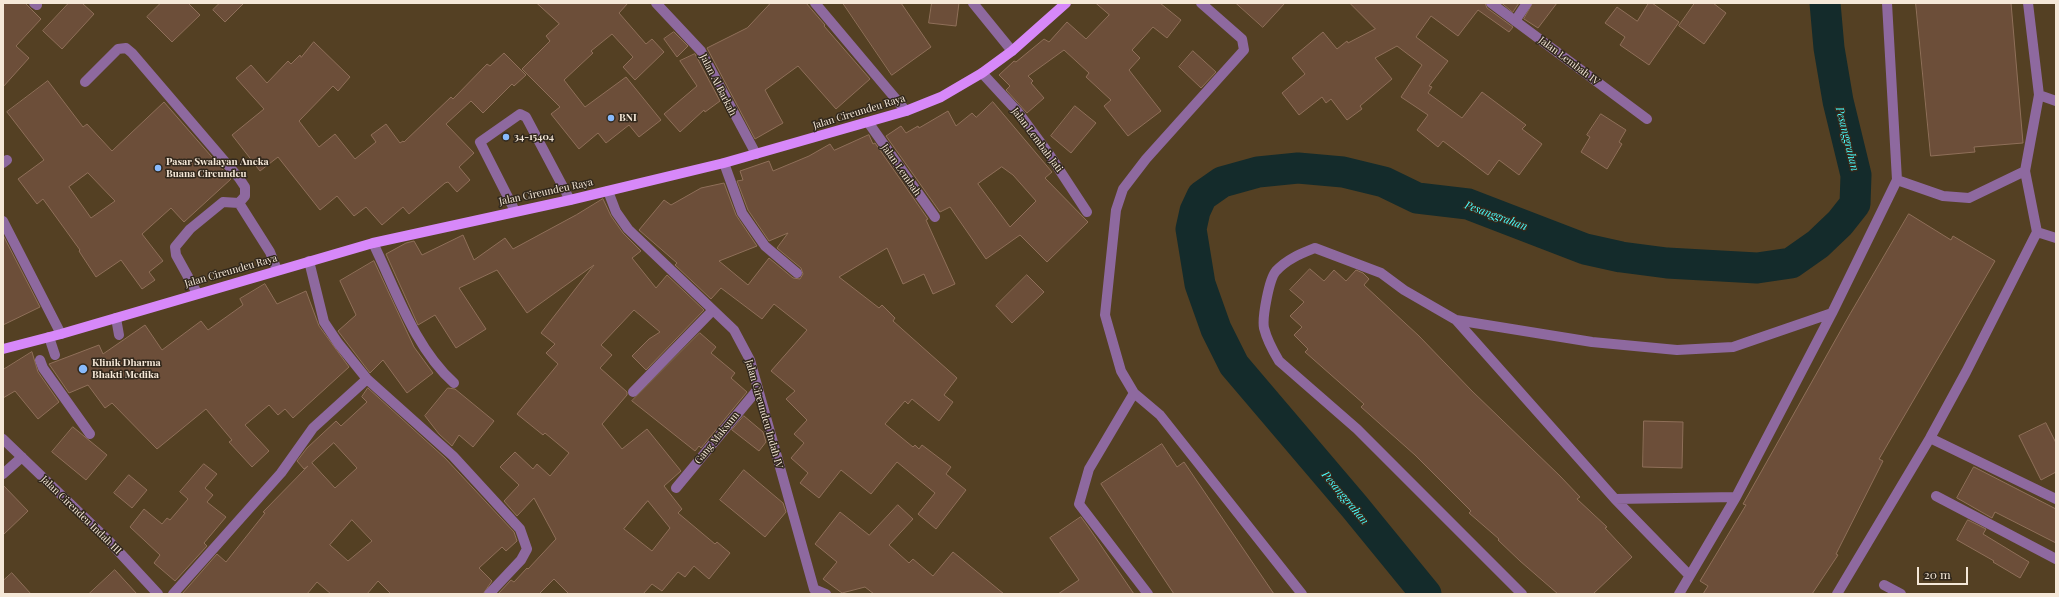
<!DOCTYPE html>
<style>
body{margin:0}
#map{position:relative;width:2059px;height:597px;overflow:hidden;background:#544023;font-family:"Playfair Display",serif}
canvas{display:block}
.frame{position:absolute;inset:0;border:4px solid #f5e8d8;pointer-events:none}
.scale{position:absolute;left:1917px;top:567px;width:51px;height:18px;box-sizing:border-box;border:2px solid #f5e8d8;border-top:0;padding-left:5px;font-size:12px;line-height:14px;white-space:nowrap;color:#f5e8d8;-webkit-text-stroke:3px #32281c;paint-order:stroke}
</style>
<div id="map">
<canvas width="2059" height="597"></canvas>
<div class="frame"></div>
<div class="scale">20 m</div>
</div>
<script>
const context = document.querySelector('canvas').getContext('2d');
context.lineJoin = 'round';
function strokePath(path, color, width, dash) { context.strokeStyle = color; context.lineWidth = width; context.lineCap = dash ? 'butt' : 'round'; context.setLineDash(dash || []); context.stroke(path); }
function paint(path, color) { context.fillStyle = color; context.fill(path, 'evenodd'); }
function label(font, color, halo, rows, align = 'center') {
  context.font = font + ' "Playfair Display",serif'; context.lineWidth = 3; context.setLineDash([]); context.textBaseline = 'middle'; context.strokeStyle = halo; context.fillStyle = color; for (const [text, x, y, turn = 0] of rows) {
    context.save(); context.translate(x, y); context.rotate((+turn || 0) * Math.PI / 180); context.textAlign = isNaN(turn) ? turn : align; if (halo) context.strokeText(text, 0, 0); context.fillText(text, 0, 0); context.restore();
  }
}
strokePath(new Path2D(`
 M 1426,594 L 1354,506 L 1234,365 L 1216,329 L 1200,284 L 1191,229 L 1195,211 L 1202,196 L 1222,182 L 1258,172 L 1298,168 L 1343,172 L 1384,182 L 1417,198 L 1468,204 L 1585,249 L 1621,257 L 1667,263 L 1757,268 L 1791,263 L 1818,244 L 1840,223 L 1855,204 L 1856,175 L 1838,101 L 1829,48 L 1825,3`), '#142b2b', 31);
const building = new Path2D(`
 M 3,3 L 25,3 L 41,19 L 16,46 L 29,58 L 3,87 Z
 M 69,3 L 82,3 L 94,14 L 62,49 L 43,31 Z
 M 161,3 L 188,3 L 200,15 L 172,42 L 147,17 Z
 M 220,3 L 244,3 L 225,22 L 213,10 Z
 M 537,3 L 628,3 L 619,13 L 646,44 L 652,39 L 664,52 L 635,80 L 623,67 L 633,57 L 612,34 L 591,51 L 593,53 L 564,80 L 585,107 L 626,77 L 661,120 L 639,137 L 629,125 L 606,143 L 598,133 L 579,149 L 551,114 L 560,107 L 522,69 L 550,41 L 546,36 L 559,24 Z
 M 771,3 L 806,3 L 825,25 L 824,26 L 870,79 L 836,109 L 798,66 L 765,90 L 783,123 L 755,139 L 707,48 L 747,28 Z
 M 843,3 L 901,3 L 931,47 L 892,75 Z
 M 932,3 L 959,3 L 956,26 L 929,23 Z
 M 1096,3 L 1160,3 L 1181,20 L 1167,38 L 1153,27 L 1132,50 L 1140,58 L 1129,70 L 1161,111 L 1128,136 L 1104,106 L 1111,100 L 1086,77 L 1089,73 L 1064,50 L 1028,76 L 1033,81 L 1031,83 L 1044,98 L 1027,113 L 1006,90 L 1010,86 L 999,75 L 1014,61 L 1016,62 L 1044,39 L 1049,42 L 1067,22 L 1086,39 L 1109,15 Z
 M 1236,3 L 1285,3 L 1263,27 Z
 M 1350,3 L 1485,3 L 1487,8 L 1513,27 L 1509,32 L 1478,10 L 1458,36 L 1431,16 L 1416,37 L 1448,61 L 1429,86 L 1432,87 L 1428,93 L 1462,118 L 1482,92 L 1526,125 L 1522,129 L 1542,144 L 1519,175 L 1499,160 L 1488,175 L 1443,141 L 1438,147 L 1417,130 L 1428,115 L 1401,97 L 1422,65 L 1397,46 L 1375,58 L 1392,79 L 1360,106 L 1362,109 L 1347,120 L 1331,99 L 1326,103 L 1322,97 L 1299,115 L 1282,93 L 1305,74 L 1292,58 L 1323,32 L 1337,49 L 1347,41 L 1348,43 L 1375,29 Z
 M 1502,3 L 1519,3 L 1513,12 Z
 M 1533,3 L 1557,3 L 1538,28 L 1524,19 Z
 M 1649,3 L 1652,3 L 1679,22 L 1649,65 L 1620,45 L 1625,37 L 1605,23 L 1617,7 L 1637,21 Z
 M 1695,3 L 1713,3 L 1726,13 L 1704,44 L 1679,26 Z
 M 1916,3 L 2011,3 L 2023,143 L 1974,147 L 1975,152 L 1931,156 Z
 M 674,32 L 688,46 L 677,57 L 664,39 Z
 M 314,42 L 350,77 L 338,91 L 333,86 L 299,121 L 319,147 L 335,134 L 355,159 L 376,142 L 371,135 L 386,124 L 400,143 L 403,141 L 404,142 L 451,97 L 453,99 L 487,64 L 490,66 L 504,53 L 526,75 L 514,86 L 512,84 L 483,113 L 471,101 L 446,124 L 474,153 L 459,167 L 470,180 L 457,192 L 448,182 L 445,183 L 409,214 L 403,207 L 382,225 L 366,207 L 354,216 L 337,196 L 320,210 L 278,157 L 260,171 L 232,135 L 264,109 L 236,78 L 251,65 L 267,83 L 288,61 L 291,64 L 300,55 L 301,57 Z
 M 1193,51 L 1216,72 L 1201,88 L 1179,67 Z
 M 695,54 L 720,101 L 705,112 L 704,110 L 680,132 L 664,114 L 697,86 L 680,61 Z
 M 48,81 L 83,127 L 87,124 L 112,151 L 164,102 L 231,179 L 184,222 L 171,208 L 142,234 L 163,261 L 149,272 L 155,280 L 142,289 L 121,260 L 96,277 L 79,251 L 80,250 L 43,199 L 37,204 L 18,179 L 44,160 L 7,112 ZM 88,173 L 115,201 L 91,218 L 69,187 Z
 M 993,102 L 1052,172 L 1045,178 L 1088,222 L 1047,262 L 1020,235 L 986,259 L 950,207 L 940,212 L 886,136 L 901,126 L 906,133 L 918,126 L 919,128 L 948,111 L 956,126 L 972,113 L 976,117 ZM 1002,167 L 1013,175 L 1036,201 L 1010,227 L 978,184 Z
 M 1075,106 L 1096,123 L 1071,153 L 1051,136 Z
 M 1601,114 L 1626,130 L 1619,142 L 1622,144 L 1607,169 L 1581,152 L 1590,137 L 1587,135 Z
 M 869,135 L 873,144 L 875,143 L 928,219 L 926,220 L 955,284 L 933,294 L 924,274 L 903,284 L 887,248 L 839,277 L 879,308 L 882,305 L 895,318 L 893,321 L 957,378 L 944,395 L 953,402 L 939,421 L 912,399 L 908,404 L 905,401 L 885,424 L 913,447 L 915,445 L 919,449 L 922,445 L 951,467 L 946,474 L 966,490 L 936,529 L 918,514 L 935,493 L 897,462 L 871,494 L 841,470 L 819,498 L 800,483 L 808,473 L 791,458 L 804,443 L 794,434 L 807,420 L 786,399 L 795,391 L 771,371 L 807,330 L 774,304 L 762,319 L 721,288 L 711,299 L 675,265 L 677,263 L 639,230 L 664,200 L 671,205 L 701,188 L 724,183 L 736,215 L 757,246 L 719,261 L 748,285 L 769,258 L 793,278 L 800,279 L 803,274 L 801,268 L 777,248 L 788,233 L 769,241 L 748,210 L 737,181 L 743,180 L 740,171 L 769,161 L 773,171 L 809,156 L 830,144 L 834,150 Z
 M 603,199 L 611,216 L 623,233 L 641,251 L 632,258 L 656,288 L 667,275 L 704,310 L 646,370 L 632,356 L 649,339 L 660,332 L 634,310 L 601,345 L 612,355 L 600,368 L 627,392 L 627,395 L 602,424 L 622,449 L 647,429 L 681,471 L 664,486 L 682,509 L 678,513 L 715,544 L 717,542 L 730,553 L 709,579 L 694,566 L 685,577 L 678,572 L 662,591 L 652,584 L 643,594 L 569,594 L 554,579 L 539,594 L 498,594 L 511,580 L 514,582 L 527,568 L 528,569 L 556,539 L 534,498 L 517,516 L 504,501 L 519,485 L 500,467 L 515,452 L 533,469 L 537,464 L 550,476 L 569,453 L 545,433 L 543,435 L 517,414 L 558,364 L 546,353 L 555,344 L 541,333 L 594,265 L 527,313 L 497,270 L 459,288 L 486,329 L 456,348 L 435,315 L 418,325 L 386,254 L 406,243 L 414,241 L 422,255 L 463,235 L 474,260 L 505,238 L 513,249 L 576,215 ZM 648,501 L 670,528 L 652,551 L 624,529 Z
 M 1909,214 L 1951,240 L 1953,236 L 1995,261 L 1879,459 L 1883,461 L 1836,554 L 1838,555 L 1812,594 L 1703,594 L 1708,586 L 1700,581 L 1746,505 L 1743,504 L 1850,314 Z
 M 3,235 L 40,307 L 3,325 Z
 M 374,261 L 414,347 L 433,373 L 407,393 L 383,360 L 370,373 L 338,331 L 356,315 L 340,281 Z
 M 1310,269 L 1324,281 L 1334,270 L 1346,281 L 1356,270 L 1363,273 L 1369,279 L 1364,285 L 1419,336 L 1472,391 L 1560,476 L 1580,497 L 1577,499 L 1607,527 L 1605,528 L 1632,557 L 1593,594 L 1558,594 L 1520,561 L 1498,540 L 1499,539 L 1469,513 L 1471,511 L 1415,455 L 1361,407 L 1364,404 L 1305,352 L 1308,349 L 1294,335 L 1302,327 L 1290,316 L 1304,302 L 1290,290 Z
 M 1027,275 L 1044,292 L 1012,323 L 996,306 Z
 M 265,284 L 277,304 L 306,291 L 319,326 L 349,367 L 293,418 L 285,409 L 278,415 L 269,405 L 245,425 L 269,451 L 252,467 L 229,442 L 232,440 L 206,409 L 157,449 L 112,403 L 105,408 L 88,385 L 69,393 L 49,364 L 99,345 L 103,354 L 145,325 L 162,350 L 201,321 L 208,330 L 243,305 L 240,299 Z
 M 700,333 L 716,347 L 711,353 L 735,373 L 731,378 L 747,392 L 701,448 L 699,446 L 695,451 L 632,401 Z
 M 32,352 L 38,372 L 59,402 L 38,419 L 15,391 L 3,398 L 3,370 Z
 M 368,388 L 445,458 L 514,532 L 517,541 L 506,551 L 502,547 L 479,568 L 492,581 L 483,594 L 391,594 L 378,581 L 367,594 L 331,594 L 317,582 L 307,594 L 182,594 L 217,554 L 226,562 L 265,513 L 263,512 L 308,466 L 304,469 L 297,461 L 307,448 L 336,421 L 341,426 L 367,402 L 362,397 ZM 334,443 L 357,468 L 335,488 L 312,463 ZM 352,520 L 372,541 L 348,561 L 330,545 Z
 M 448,388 L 455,389 L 494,421 L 473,447 L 459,435 L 452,446 L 439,434 L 425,416 Z
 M 744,416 L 763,432 L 766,442 L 759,451 L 732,430 Z
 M 1644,421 L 1683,422 L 1682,468 L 1643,467 Z
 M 2046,423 L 2056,443 L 2056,472 L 2041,480 L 2019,436 Z
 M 73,427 L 107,455 L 86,480 L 52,452 Z
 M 1162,444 L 1177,467 L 1184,462 L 1274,594 L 1174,594 L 1101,484 Z
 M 204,464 L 217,474 L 205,488 L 213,495 L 207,502 L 226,517 L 204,543 L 207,546 L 175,581 L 154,563 L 160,555 L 130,527 L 144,509 L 162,524 L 167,518 L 170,520 L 188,499 L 180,492 Z
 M 1974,467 L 2056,509 L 2056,543 L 1995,512 L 1992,518 L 1957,498 Z
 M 744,470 L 783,503 L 786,512 L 765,537 L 720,500 Z
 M 129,475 L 147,490 L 132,508 L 114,493 Z
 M 3,485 L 28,511 L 3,535 Z
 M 898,505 L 913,519 L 889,545 L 909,563 L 913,559 L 933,576 L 953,552 L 1004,594 L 874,594 L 865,587 L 842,593 L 823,579 L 837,562 L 815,544 L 840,512 L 869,535 Z
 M 1081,517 L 1089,528 L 1134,594 L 1058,594 L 1079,580 L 1050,538 Z
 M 1968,520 L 1986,529 L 1983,534 L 2029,562 L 2020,578 L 1993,562 L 1994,561 L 1957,540 Z
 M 115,570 L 137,594 L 89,594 Z
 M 12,573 L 31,594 L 3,594 L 3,581 Z`);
paint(building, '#6c4e39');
strokePath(building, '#8f6f59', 1);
strokePath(new Path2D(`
 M 34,3 L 37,5
 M 656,3 L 701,51 L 756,154
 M 815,3 L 906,111
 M 973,3 L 1012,51
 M 1201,3 L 1242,39 L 1244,50 L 1146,159 L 1123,189 L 1116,210 L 1105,315 L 1121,371 L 1134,393 L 1160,415 L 1302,594
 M 1491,3 L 1647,119
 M 1887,3 L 1897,180 L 1943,196 L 1969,198 L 2025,171
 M 1515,21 L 1527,3
 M 982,73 L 1018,112 L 1049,154 L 1087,212
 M 85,82 L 118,49 L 126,48 L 132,53 L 239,178 L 245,187 L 245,196 L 239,203
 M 2039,95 L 2056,101
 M 868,122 L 935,217
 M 3,163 L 7,160
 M 724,163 L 742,213 L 765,246 L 797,273
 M 608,191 L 616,212 L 628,229 L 734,330 L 750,360 L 814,589
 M 515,211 L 480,142 L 520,114 L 526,117 L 570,200
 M 3,221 L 61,334
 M 2037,232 L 2056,238
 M 373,243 C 396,290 414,347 454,383
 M 309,261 L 324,322 L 338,343 L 367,379 L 453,456 L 520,529 L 527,549 L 521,560 L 489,594
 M 197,293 L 176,255 L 175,247 L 190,229 L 223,202 L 239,203 L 270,252 L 277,270
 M 116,318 L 119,335
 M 1456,320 L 1592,342 L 1677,350 L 1733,347 L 1832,313
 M 49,337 L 55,355
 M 40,360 L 43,368 L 90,434
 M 633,392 L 713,310
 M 1134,393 L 1089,469 L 1079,504 L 1148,594
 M 1930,438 L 2056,499
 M 3,439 L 108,540 L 158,594
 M 3,474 L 22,457
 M 676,488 L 758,389
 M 1936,496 L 2056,559
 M 1615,499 L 1736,497
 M 1884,585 L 1901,594
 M 814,589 L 826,594
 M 173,594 L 281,473 L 313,428 L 367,379
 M 1522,594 L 1357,429 L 1279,361 C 1273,351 1267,340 1264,328 C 1262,318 1269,279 1276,271 C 1287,259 1300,254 1315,248 L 1381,273 L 1404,290 L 1456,320 L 1615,499 L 1689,575
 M 1679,594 L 1736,497 L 1832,313 L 1897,180
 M 1837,594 L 1930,438 L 1966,372 L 2037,232 L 2025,171 L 2039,95 L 2028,3`), '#8e699f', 10);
strokePath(new Path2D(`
 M 3,349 L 61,334 L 373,243 L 570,200 L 724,163 L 906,111 L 941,97 L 982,73 L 1012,51 L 1066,3`), '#d788f9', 10);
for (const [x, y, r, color] of [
 [611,118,4,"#88bafc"],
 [506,137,4,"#88bafc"],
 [158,168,4,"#88bafc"],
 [83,369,5,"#88bafc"]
]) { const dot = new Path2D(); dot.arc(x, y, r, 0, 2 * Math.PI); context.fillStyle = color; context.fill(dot); strokePath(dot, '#32281c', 1.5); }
label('10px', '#f5e8d8', '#32281c', [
 ["Jalan Lembah IV",1569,61,37],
 ["Jalan Al Barkah",718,85,63],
 ["Jalan Cireundeu Raya",859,112,-17],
 ["Jalan Lembah Jati",1037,140,53],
 ["Jalan Lembah",901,170,55],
 ["Jalan Cireundeu Raya",546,192,-12],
 ["Jalan Cireundeu Raya",231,271,-16],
 ["Jalan Cireundeu Indah IV",764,414,74],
 ["Gang Maksum",717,438,-51],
 ["Jalan Cirendeu Indah III",81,515,44]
]);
label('bold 10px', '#f5e8d8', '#32281c', [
 ["BNI",619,118],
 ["34-15404",514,137],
 ["Pasar Swalayan Aneka",166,162],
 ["Buana Cireundeu",166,174],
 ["Klinik Dharma",92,363],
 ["Bhakti Medika",92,375]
], 'left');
label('italic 11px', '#49fefe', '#32281c', [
 ["Pesanggrahan",1847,139,76],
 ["Pesanggrahan",1496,216,20],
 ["Pesanggrahan",1345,498,50]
]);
</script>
